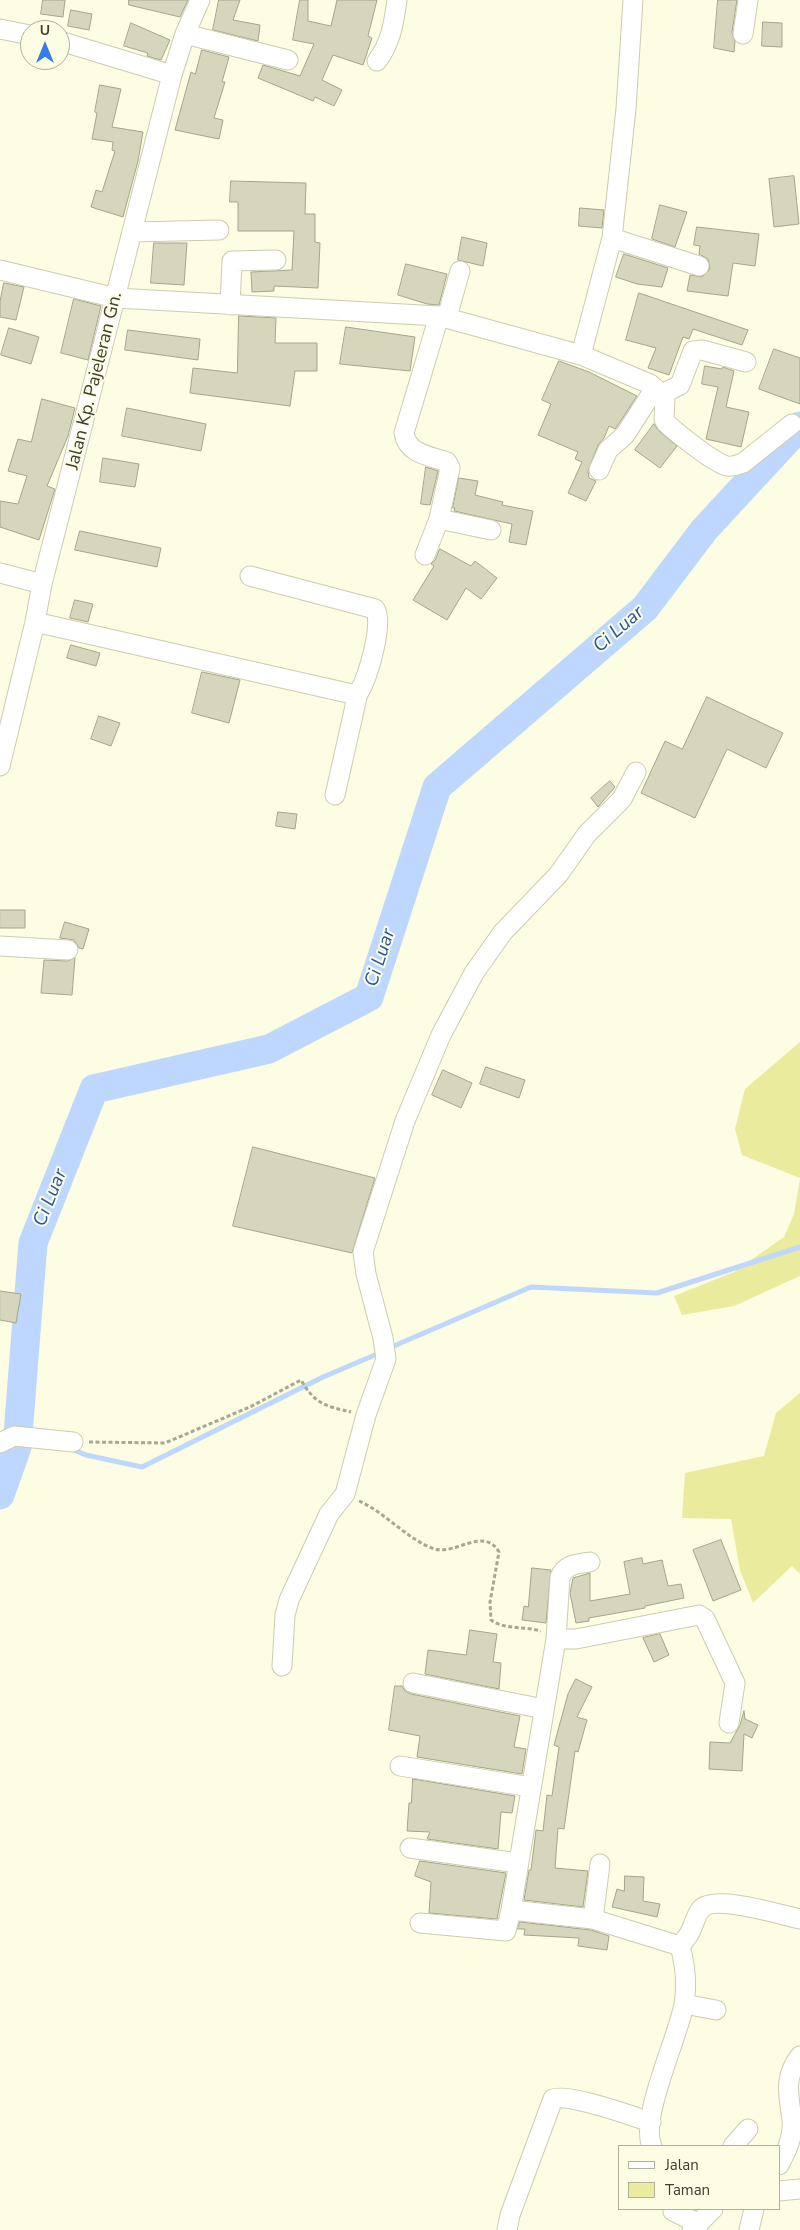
<!DOCTYPE html>
<style>
body{margin:0}
#map{position:relative;width:800px;height:2230px;overflow:hidden;background:#fcfde2;font-family:"Nunito Sans",sans-serif}
canvas{display:block}
.legend{position:absolute;left:618px;top:2145px;width:162px;height:65px;box-sizing:border-box;background:#fcfde2;border:1px solid #b0b09c;margin:0;padding:6px 9px;list-style:none;font-size:15px;color:#3d3d33}
.legend li{display:flex;align-items:center;gap:10px;height:25px}
.legend b{width:25px;border:1px solid #b0b09c}
.north{position:absolute;left:20px;top:20px;width:50px;height:50px;box-sizing:border-box;background:#fcfde2;border:1px solid #b0b09c;border-radius:50%;rotate:0deg;font-size:14px;font-weight:700;line-height:20px;text-align:center;color:#3d3d33}
.north::after{content:'';display:block;margin:auto;width:18px;height:22px;background:#367ce9;clip-path:polygon(50% 0,100% 100%,50% 72%,0 100%)}
</style>
<div id="map">
<canvas width="800" height="2230"></canvas>
<ul class="legend">
<li><b style="height:6px;background:#fff"></b>Jalan</li>
<li><b style="height:14px;background:#ebeb9d"></b>Taman</li>
</ul>
<div class="north">U</div>
</div>
<script>
const context = document.querySelector('canvas').getContext('2d');
context.lineJoin = 'round';
function paint(path, color) { context.fillStyle = color; context.fill(path, 'evenodd'); }
function strokePath(path, color, width, dash) { context.strokeStyle = color; context.lineWidth = width; context.lineCap = dash ? 'butt' : 'round'; context.setLineDash(dash || []); context.stroke(path); }
function label(font, color, halo, rows, align = 'center') {
  context.font = font + ' "Nunito Sans",sans-serif'; context.lineWidth = 4; context.setLineDash([]); context.textBaseline = 'middle'; context.strokeStyle = halo; context.fillStyle = color; for (const [text, x, y, turn = 0] of rows) {
    context.save(); context.translate(x, y); context.rotate((+turn || 0) * Math.PI / 180); context.textAlign = isNaN(turn) ? turn : align; if (halo) context.strokeText(text, 0, 0); context.fillText(text, 0, 0); context.restore();
  }
}
paint(new Path2D(`
 M 800,1042 L 800,1178 L 742,1155 L 735,1129 L 745,1089 Z
 M 800,1179 L 800,1276 L 734,1306 L 682,1315 L 674,1296 L 734,1272 L 784,1237 L 794,1214 Z
 M 800,1393 L 800,1574 L 792,1566 L 753,1603 L 740,1570 L 731,1519 L 682,1518 L 685,1473 L 764,1456 L 776,1413 Z`), '#ebeb9d');
strokePath(new Path2D(`
 M 389,1348 L 531,1287 L 657,1293 L 800,1247
 M 69,1448 L 86,1455 L 142,1467 L 323,1377 L 382,1352`), '#bed7fe', 5);
strokePath(new Path2D(`
 M 0,1495 L 17,1447 L 33,1243 L 94,1089 L 269,1049 L 369,997 L 437,787 L 645,608 L 704,530 L 800,426`), '#bed7fe', 29);
const building = new Path2D(`
 M 43,0 L 65,0 L 63,17 L 41,14 Z
 M 129,0 L 188,0 L 180,17 L 129,5 Z
 M 219,0 L 240,0 L 233,20 L 260,25 L 258,41 L 213,30 Z
 M 300,0 L 308,0 L 308,21 L 331,26 L 337,0 L 377,0 L 368,36 L 372,38 L 363,65 L 333,55 L 322,80 L 342,90 L 334,106 L 315,97 L 313,101 L 258,78 L 263,65 L 300,76 L 314,44 L 293,40 Z
 M 718,0 L 737,0 L 732,32 L 735,42 L 734,52 L 714,48 Z
 M 71,10 L 92,14 L 89,30 L 68,26 Z
 M 763,22 L 782,23 L 782,47 L 762,46 Z
 M 131,23 L 170,40 L 161,60 L 147,56 L 148,53 L 124,46 Z
 M 202,50 L 229,57 L 222,82 L 225,82 L 214,118 L 223,120 L 219,139 L 175,130 L 191,72 L 195,74 Z
 M 100,85 L 121,89 L 112,127 L 143,132 L 138,161 L 123,217 L 91,207 L 96,190 L 102,192 L 115,151 L 112,150 L 113,142 L 92,139 L 97,113 L 95,112 Z
 M 794,176 L 799,224 L 774,227 L 769,179 Z
 M 231,181 L 306,183 L 305,214 L 315,214 L 315,242 L 320,243 L 318,288 L 274,286 L 274,291 L 252,292 L 251,272 L 292,270 L 294,231 L 238,231 L 238,202 L 230,202 Z
 M 660,205 L 687,212 L 675,247 L 652,239 Z
 M 580,208 L 604,210 L 602,228 L 579,226 Z
 M 697,227 L 759,234 L 755,266 L 733,263 L 728,296 L 687,291 L 690,275 L 702,277 L 710,269 L 708,259 L 699,254 L 700,246 L 694,245 Z
 M 462,237 L 487,243 L 483,266 L 458,260 Z
 M 154,243 L 187,243 L 184,285 L 151,283 Z
 M 624,254 L 668,268 L 662,287 L 637,284 L 616,277 Z
 M 406,264 L 447,274 L 439,305 L 427,304 L 398,295 Z
 M 4,283 L 24,287 L 16,320 L 0,317 L 0,302 Z
 M 639,293 L 748,330 L 742,345 L 693,329 L 689,339 L 683,337 L 669,375 L 648,368 L 656,348 L 626,340 Z
 M 74,299 L 101,306 L 88,360 L 61,353 Z
 M 239,316 L 276,318 L 275,343 L 317,343 L 317,371 L 295,371 L 290,406 L 190,393 L 193,368 L 237,373 Z
 M 346,327 L 415,337 L 410,371 L 340,364 Z
 M 9,328 L 39,337 L 31,364 L 1,355 Z
 M 128,330 L 200,339 L 198,360 L 125,350 Z
 M 774,349 L 800,358 L 800,404 L 759,389 Z
 M 559,361 L 589,372 L 637,396 L 616,428 L 615,429 L 609,426 L 604,438 L 598,445 L 588,471 L 589,478 L 596,481 L 586,501 L 568,493 L 582,462 L 575,459 L 578,452 L 538,435 L 551,404 L 542,400 Z
 M 705,366 L 722,369 L 723,367 L 734,371 L 726,407 L 749,412 L 741,447 L 706,439 L 718,387 L 702,384 Z
 M 42,399 L 75,408 L 68,436 L 47,486 L 55,489 L 39,540 L 0,527 L 0,501 L 18,504 L 27,476 L 8,471 L 18,439 L 31,442 Z
 M 127,408 L 206,424 L 201,451 L 122,436 Z
 M 654,424 L 659,431 L 677,446 L 660,468 L 635,450 Z
 M 103,458 L 139,464 L 135,487 L 100,482 Z
 M 426,467 L 438,471 L 430,505 L 421,504 Z
 M 459,478 L 478,481 L 475,495 L 503,502 L 502,505 L 533,511 L 526,545 L 509,542 L 512,524 L 454,511 L 455,508 L 453,508 Z
 M 80,531 L 161,548 L 157,567 L 75,550 Z
 M 440,549 L 471,566 L 475,561 L 497,578 L 481,599 L 466,588 L 447,620 L 413,600 L 434,566 L 431,564 L 435,560 Z
 M 75,600 L 93,604 L 88,622 L 70,618 Z
 M 71,645 L 100,653 L 96,666 L 67,658 Z
 M 202,672 L 240,680 L 229,723 L 192,713 Z
 M 707,697 L 783,733 L 766,768 L 727,749 L 695,818 L 641,793 L 665,741 L 682,749 Z
 M 99,716 L 120,723 L 111,746 L 91,739 Z
 M 610,781 L 615,787 L 598,807 L 591,798 Z
 M 278,812 L 297,814 L 295,829 L 276,826 Z
 M 0,910 L 25,910 L 25,928 L 0,928 Z
 M 65,922 L 89,929 L 83,949 L 79,948 L 74,940 L 60,938 Z
 M 75,958 L 72,995 L 41,993 L 44,960 L 67,961 Z
 M 486,1067 L 525,1080 L 519,1098 L 480,1084 Z
 M 443,1070 L 472,1083 L 461,1108 L 432,1095 Z
 M 253,1147 L 375,1178 L 352,1253 L 233,1226 Z
 M 0,1291 L 21,1294 L 16,1323 L 0,1320 Z
 M 721,1540 L 741,1590 L 713,1601 L 693,1550 Z
 M 642,1558 L 643,1564 L 662,1560 L 668,1586 L 681,1584 L 684,1598 L 645,1606 L 645,1608 L 589,1618 L 589,1621 L 576,1623 L 570,1593 L 573,1578 L 590,1573 L 590,1601 L 630,1594 L 624,1562 Z
 M 532,1568 L 551,1570 L 546,1623 L 522,1620 L 524,1606 L 528,1607 Z
 M 470,1630 L 497,1634 L 493,1662 L 501,1663 L 499,1689 L 425,1674 L 428,1650 L 466,1655 Z
 M 660,1634 L 669,1655 L 654,1662 L 643,1638 Z
 M 576,1679 L 592,1687 L 577,1717 L 587,1720 L 578,1752 L 575,1751 L 564,1829 L 558,1828 L 555,1868 L 588,1871 L 583,1907 L 524,1900 L 529,1870 L 531,1870 L 536,1830 L 543,1831 L 547,1795 L 552,1796 L 559,1747 L 554,1745 L 568,1694 Z
 M 395,1686 L 402,1686 L 405,1691 L 411,1694 L 520,1716 L 514,1747 L 526,1749 L 522,1774 L 417,1757 L 420,1736 L 389,1730 Z
 M 744,1711 L 745,1719 L 758,1725 L 752,1738 L 744,1734 L 742,1771 L 709,1769 L 710,1742 L 730,1743 L 740,1725 Z
 M 413,1779 L 515,1796 L 512,1813 L 501,1812 L 498,1849 L 427,1839 L 430,1832 L 407,1831 L 409,1803 L 411,1803 Z
 M 420,1861 L 506,1873 L 497,1919 L 429,1913 L 431,1882 L 415,1876 Z
 M 625,1876 L 644,1877 L 643,1901 L 660,1904 L 657,1917 L 612,1907 L 617,1889 L 624,1891 Z
 M 520,1922 L 591,1930 L 609,1936 L 607,1950 L 578,1946 L 579,1938 L 524,1935 L 525,1929 L 518,1929 Z`);
paint(building, '#d5d6bc');
strokePath(building, '#a5a58c', 1);
const street = new Path2D(`
 M 0,29 L 30,35
 M 185,34 L 288,60
 M 743,34 L 748,0
 M 60,41 L 172,75
 M 377,61 C 391,43 394,22 397,0
 M 133,232 L 219,230
 M 612,238 L 699,266
 M 0,270 L 116,298 L 439,316 L 581,355 L 650,384 L 665,399 L 664,419 L 666,423 C 677,433 714,463 727,466 C 733,467 737,465 743,463 L 792,424
 M 230,305 L 232,261 L 276,260
 M 447,317 L 460,271
 M 581,355 L 612,238 L 626,109 L 633,0
 M 662,394 L 680,385 L 693,351 L 702,350 L 746,362
 M 599,470 L 608,450 L 625,435 L 655,388
 M 439,519 L 491,530
 M 425,555 L 439,519 L 450,468 L 447,462 C 430,456 407,454 404,433 L 439,316
 M 0,573 L 42,584
 M 35,622 L 352,694 L 359,692 C 368,677 384,623 375,609 L 250,576
 M 0,766 L 35,622 L 42,584 L 172,75 L 185,34 L 200,0
 M 335,795 L 358,693
 M 0,946 L 68,950
 M 0,1443 L 14,1436 L 73,1442
 M 556,1639 L 576,1639 L 699,1615 L 705,1619 L 735,1683 L 729,1723
 M 282,1666 L 285,1615 L 289,1600 L 329,1514 L 345,1494 L 366,1415 L 386,1359 L 383,1338 L 366,1274 L 363,1252 L 405,1121 L 441,1035 L 474,973 L 503,932 L 558,875 L 587,834 L 622,799 L 636,772
 M 413,1683 L 544,1709
 M 400,1766 L 531,1787
 M 410,1848 L 518,1863
 M 511,1910 L 593,1919 L 680,1946 C 685,1964 687,1986 684,2004 C 679,2035 639,2119 652,2146
 M 593,1919 L 600,1864
 M 420,1923 L 506,1931 L 511,1910 L 556,1639 L 560,1577 C 565,1564 578,1564 590,1562
 M 680,1946 C 683,1942 687,1938 689,1934 C 694,1926 695,1916 701,1909 C 715,1894 781,1915 800,1919
 M 684,2004 L 716,2010
 M 733,2146 L 748,2129
 M 779,2165 C 786,2152 794,2136 792,2120 C 789,2095 783,2078 800,2056
 M 779,2191 L 800,2189
 M 673,2209 L 673,2211 L 699,2224
 M 507,2230 L 510,2215 L 553,2099 C 569,2093 631,2116 651,2122
 M 692,2230 L 713,2209
 M 749,2230 L 754,2209`);
strokePath(street, '#ccccb2', 21);
strokePath(new Path2D(`
 M 89,1442 L 165,1443 L 252,1406 L 301,1380 C 315,1404 325,1406 351,1412
 M 359,1501 C 386,1513 409,1541 435,1549 C 456,1555 484,1526 499,1552 L 490,1602 L 491,1620 C 505,1630 524,1626 541,1631`), '#a7a794', 3, [4, 2.5]);
strokePath(street, '#fff', 19);
label('18px', '#3d3d33', '#fcfde2', [
 ["Jalan Kp. Pajeleran Gn.",95,381,-76]
]);
label('italic 19px', '#26559f', '#fcfde2', [
 ["Ci Luar",619,630,-41],
 ["Ci Luar",381,958,-72],
 ["Ci Luar",51,1198,-68]
]);
</script>
